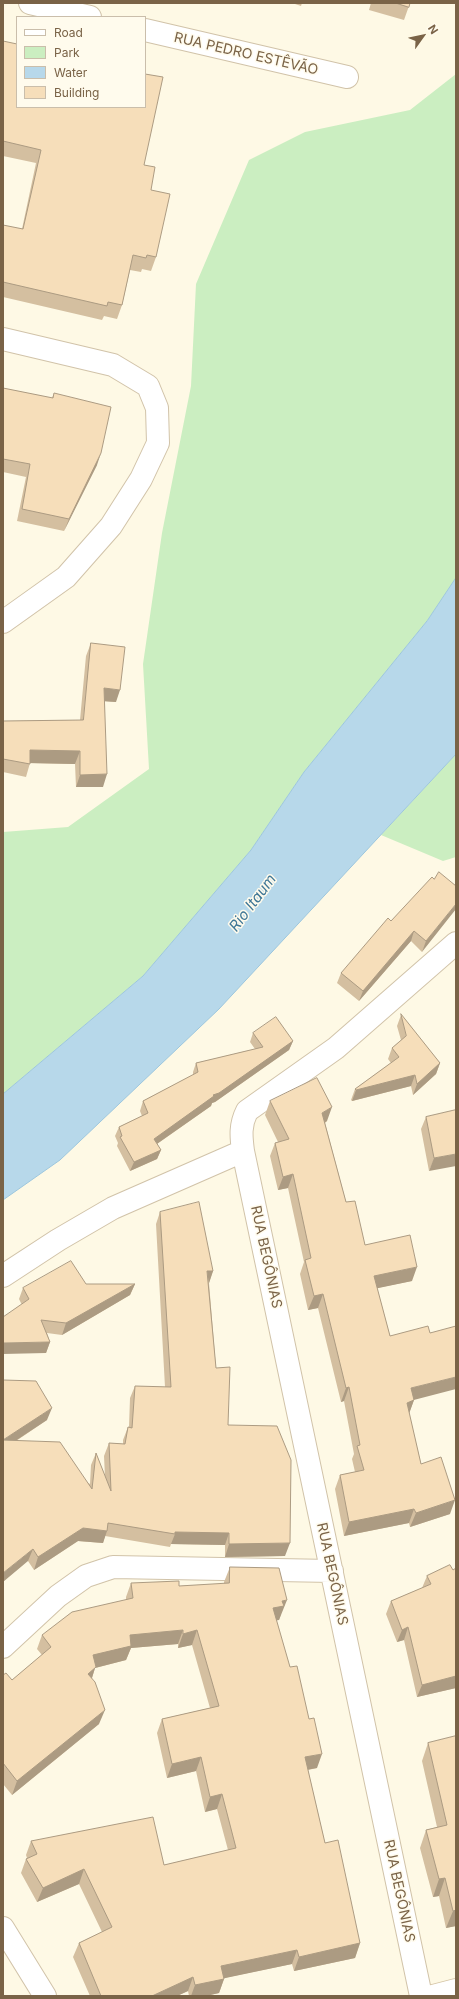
<!DOCTYPE html>
<meta charset="utf-8">
<style>
body{margin:0}
#map{position:relative;width:459px;height:1999px;overflow:hidden;background:#fef9e5;font-family:Inter,sans-serif}
canvas{display:block}
.frame{position:absolute;inset:0;border:4px solid #7a6347;pointer-events:none}
.legend{position:absolute;left:16px;top:16px;width:130px;height:92px;box-sizing:border-box;background:#fffbed;border:1px solid #cabeab;margin:0;padding:5px 7px;list-style:none;font-size:12px;color:#7a6347}
.legend li{display:flex;align-items:center;gap:8px;height:20px}
.legend b{width:20px;border:1px solid #cabeab}
.north{position:absolute;left:403px;top:16px;width:40px;height:40px;-webkit-text-stroke:3px #fffbed;paint-order:stroke;rotate:57deg;font-size:11px;font-weight:700;line-height:16px;text-align:center;color:#7a6347}
.north::after{content:'';display:block;margin:auto;width:14px;height:18px;background:#7a6347;clip-path:polygon(50% 0,100% 100%,50% 72%,0 100%)}
</style>
<div id="map">
<canvas width="459" height="1999"></canvas>
<div class="frame"></div>
<ul class="legend">
<li><b style="height:5px;background:#fff"></b>Road</li>
<li><b style="height:11px;background:#cbeec1"></b>Park</li>
<li><b style="height:11px;background:#b7d8ea"></b>Water</li>
<li><b style="height:11px;background:#f6deba"></b>Building</li>
</ul>
<div class="north">N</div>
</div>
<script>
const context = document.querySelector('canvas').getContext('2d');
context.lineJoin = 'round';
function paint(path, color) { context.fillStyle = color; context.fill(path, 'evenodd'); }
function strokePath(path, color, width, dash) { context.strokeStyle = color; context.lineWidth = width; context.lineCap = dash ? 'butt' : 'round'; context.setLineDash(dash || []); context.stroke(path); }
function label(font, color, halo, rows, align = 'center') {
  context.font = font + ' Inter,sans-serif'; context.lineWidth = 3; context.setLineDash([]); context.textBaseline = 'middle'; context.strokeStyle = halo; context.fillStyle = color; for (const [text, x, y, turn = 0] of rows) {
    context.save(); context.translate(x, y); context.rotate((+turn || 0) * Math.PI / 180); context.textAlign = isNaN(turn) ? turn : align; if (halo) context.strokeText(text, 0, 0); context.fillText(text, 0, 0); context.restore();
  }
}
paint(new Path2D(`
 M 456,74 L 456,578 L 427,621 L 304,772 L 251,850 L 143,976 L 3,1094 L 3,832 L 68,827 L 149,769 L 143,664 L 162,533 L 191,386 L 196,284 L 249,160 L 305,132 L 410,110 Z
 M 456,754 L 456,857 L 443,861 L 381,835 Z`), '#cbeec1');
const water = new Path2D(`
 M 456,578 L 456,754 L 219,1009 L 60,1160 L 3,1200 L 3,1094 L 143,976 L 251,850 L 304,772 L 427,621 Z`);
paint(water, '#b7d8ea');
strokePath(water, '#9cc6dd', 1);
const minor = new Path2D(`
 M 30,3 L 90,17
 M 145,30 L 347,77
 M 3,339 L 113,365 L 148,386 L 157,408 L 158,443 L 141,479 L 111,526 L 66,577 L 3,622
 M 243,1151 L 421,1996
 M 3,1276 L 58,1240 L 113,1208 L 243,1151 C 241,1136 240,1125 247,1111 L 336,1048 L 456,943
 M 3,1647 L 58,1596 L 86,1576 L 113,1567 L 332,1571
 M 3,1928 L 45,1996`);
const secondary = new Path2D(`
 M 433,1996 L 456,1990`);
strokePath(minor, '#d1c3a9', 24);
strokePath(secondary, '#d5c5a6', 24);
strokePath(minor, '#fff', 22);
strokePath(secondary, '#fff', 22);
paint(new Path2D(`
 M 292,3 L 302,3 L 301,6 Z
 M 371,3 L 410,3 L 404,20 L 369,10 Z
 M 3,41 L 144,165 L 151,190 L 156,257 L 151,271 L 142,269 L 141,272 L 130,270 L 122,305 L 117,319 L 104,316 L 102,320 L 3,297 L 3,225 L 22,229 L 36,163 L 3,156 Z
 M 3,388 L 52,398 L 54,393 L 97,465 L 64,531 L 17,521 L 26,477 L 3,472 Z
 M 91,643 L 116,702 L 105,701 L 103,787 L 76,787 L 75,764 L 30,763 L 26,777 L 3,772 L 3,721 L 80,720 L 86,656 Z
 M 434,879 L 456,886 L 422,952 L 411,941 L 359,1001 L 337,983 L 341,973 Z
 M 401,1015 L 440,1063 L 436,1074 L 413,1095 L 411,1086 L 352,1101 L 351,1100 L 355,1089 L 391,1063 L 388,1059 L 392,1048 L 401,1040 L 397,1026 Z
 M 253,1033 L 293,1041 L 289,1050 L 215,1102 L 212,1103 L 211,1106 L 157,1144 L 161,1150 L 157,1159 L 130,1171 L 117,1146 L 118,1143 L 115,1136 L 119,1127 L 142,1116 L 140,1111 L 143,1101 L 193,1075 L 193,1072 L 196,1063 L 255,1049 L 250,1042 Z
 M 270,1101 L 327,1121 L 325,1123 L 346,1202 L 365,1245 L 412,1281 L 377,1288 L 390,1336 L 414,1400 L 409,1413 L 421,1464 L 450,1514 L 410,1527 L 409,1523 L 344,1536 L 335,1489 L 340,1475 L 355,1472 L 352,1459 L 354,1454 L 344,1401 L 341,1402 L 318,1308 L 308,1310 L 300,1274 L 304,1262 L 288,1188 L 278,1190 L 270,1156 L 275,1143 L 278,1142 L 265,1115 Z
 M 456,1110 L 429,1171 L 421,1129 L 426,1117 Z
 M 160,1212 L 213,1271 L 209,1283 L 216,1368 L 228,1425 L 285,1556 L 225,1557 L 225,1545 L 171,1544 L 170,1547 L 105,1536 L 103,1543 L 78,1541 L 34,1570 L 28,1561 L 3,1380 L 47,1420 L 16,1441 L 90,1484 L 91,1465 L 96,1453 L 105,1477 L 104,1456 L 109,1443 L 123,1444 L 123,1440 L 128,1427 L 129,1427 L 130,1398 L 135,1386 L 165,1387 L 156,1224 Z
 M 86,1284 L 135,1284 L 130,1295 L 62,1335 L 47,1333 L 50,1342 L 46,1353 L 19,1299 L 23,1288 Z
 M 450,1565 L 456,1688 L 417,1697 L 404,1640 L 397,1642 L 386,1614 L 391,1601 L 422,1588 L 427,1576 Z
 M 230,1567 L 281,1614 L 279,1620 L 276,1620 L 317,1768 L 308,1770 L 325,1843 L 360,1943 L 355,1958 L 294,1971 L 292,1964 L 224,1978 L 224,1979 L 219,1993 L 206,1996 L 189,1996 L 188,1991 L 177,1996 L 90,1996 L 73,1957 L 79,1943 L 102,1932 L 79,1884 L 37,1902 L 21,1873 L 26,1859 L 27,1858 L 26,1855 L 31,1841 L 164,1865 L 228,1850 L 217,1809 L 205,1812 L 196,1771 L 167,1778 L 157,1733 L 162,1719 L 210,1708 L 192,1645 L 178,1648 L 178,1644 L 131,1648 L 126,1660 L 95,1668 L 92,1678 L 99,1724 L 12,1795 L 3,1784 L 3,1675 L 12,1680 L 42,1655 L 37,1649 L 42,1635 L 126,1600 L 126,1597 L 131,1583 L 179,1586 L 224,1584 L 224,1582 Z
 M 456,1736 L 456,1926 L 446,1928 L 439,1896 L 433,1897 L 420,1848 L 426,1830 L 437,1827 L 422,1761 L 428,1743 Z`), '#d4bfa0');
paint(new Path2D(`
 M 101,453 L 97,465 L 64,531 L 69,519 Z
 M 104,688 L 120,690 L 116,702 L 100,701 Z
 M 30,750 L 80,751 L 75,764 L 26,763 Z
 M 107,774 L 103,787 L 76,787 L 80,775 Z
 M 456,904 L 456,909 L 422,952 L 426,941 Z
 M 414,931 L 411,941 L 359,1001 L 363,991 Z
 M 293,1041 L 289,1050 L 215,1102 L 212,1103 L 211,1106 L 151,1148 L 154,1139 L 213,1095 Z
 M 440,1063 L 436,1074 L 413,1095 L 417,1084 Z
 M 415,1075 L 411,1086 L 352,1101 L 356,1090 Z
 M 332,1107 L 327,1121 L 317,1127 L 322,1113 Z
 M 161,1150 L 157,1159 L 130,1171 L 134,1162 Z
 M 456,1154 L 456,1166 L 429,1171 L 434,1158 Z
 M 293,1174 L 288,1188 L 278,1190 L 283,1177 Z
 M 417,1267 L 412,1281 L 369,1290 L 374,1276 Z
 M 207,1271 L 213,1271 L 209,1283 Z
 M 135,1284 L 130,1295 L 62,1335 L 66,1323 Z
 M 323,1294 L 318,1308 L 308,1310 L 314,1296 Z
 M 50,1342 L 46,1353 L 3,1354 L 3,1343 Z
 M 456,1377 L 456,1389 L 406,1402 L 411,1388 Z
 M 349,1387 L 344,1401 L 341,1402 L 346,1388 Z
 M 414,1400 L 409,1414 L 407,1403 Z
 M 52,1408 L 47,1420 L 3,1449 L 3,1440 Z
 M 455,1500 L 450,1514 L 410,1527 L 416,1513 Z
 M 414,1509 L 409,1523 L 344,1536 L 349,1522 Z
 M 83,1528 L 107,1531 L 103,1543 L 78,1541 L 34,1570 L 38,1557 Z
 M 175,1532 L 229,1533 L 225,1545 L 171,1544 L 175,1534 Z
 M 290,1543 L 285,1556 L 225,1557 L 229,1544 Z
 M 33,1549 L 28,1561 L 3,1582 L 3,1573 Z
 M 287,1600 L 279,1620 L 268,1622 L 273,1608 L 282,1601 Z
 M 408,1627 L 404,1640 L 397,1642 L 402,1630 Z
 M 183,1630 L 178,1644 L 131,1648 L 126,1660 L 95,1668 L 91,1681 L 88,1674 L 93,1655 L 130,1635 Z
 M 197,1630 L 192,1645 L 178,1648 L 183,1634 Z
 M 456,1676 L 456,1688 L 417,1697 L 422,1685 Z
 M 105,1710 L 99,1724 L 12,1795 L 17,1781 Z
 M 322,1754 L 317,1768 L 300,1771 L 305,1757 Z
 M 201,1757 L 196,1771 L 167,1778 L 172,1764 Z
 M 222,1794 L 217,1809 L 205,1812 L 210,1797 Z
 M 84,1869 L 79,1884 L 37,1902 L 43,1888 Z
 M 445,1878 L 439,1896 L 433,1897 L 439,1879 Z
 M 456,1910 L 456,1926 L 446,1928 L 453,1911 Z
 M 360,1943 L 355,1958 L 294,1971 L 299,1957 Z
 M 297,1950 L 292,1964 L 216,1980 L 221,1966 Z
 M 193,1977 L 188,1991 L 177,1996 L 152,1996 Z
 M 224,1979 L 219,1993 L 206,1996 L 191,1996 L 195,1985 Z`), '#ac9b82');
const building = new Path2D(`
 M 396,3 L 410,3 L 409,7 Z
 M 3,41 L 17,44 L 17,107 L 145,107 L 145,74 L 163,77 L 144,165 L 155,167 L 151,190 L 170,194 L 156,257 L 147,255 L 146,258 L 133,255 L 122,305 L 108,302 L 107,306 L 3,282 L 3,225 L 23,229 L 41,150 L 3,141 Z
 M 3,388 L 53,398 L 54,393 L 111,407 L 101,453 L 69,519 L 22,509 L 30,464 L 3,459 Z
 M 91,643 L 125,647 L 120,690 L 104,688 L 107,774 L 80,775 L 80,751 L 30,750 L 30,764 L 3,759 L 3,721 L 83,720 Z
 M 439,872 L 456,886 L 456,904 L 426,941 L 414,931 L 363,991 L 341,973 L 388,918 L 391,921 L 432,877 L 434,879 Z
 M 401,1014 L 440,1063 L 417,1084 L 415,1075 L 356,1090 L 355,1089 L 399,1057 L 392,1048 L 406,1036 Z
 M 276,1017 L 293,1041 L 219,1093 L 213,1095 L 214,1096 L 154,1139 L 161,1150 L 134,1162 L 120,1137 L 122,1136 L 119,1127 L 148,1113 L 143,1101 L 198,1072 L 196,1063 L 263,1047 L 253,1033 Z
 M 317,1078 L 332,1107 L 322,1113 L 346,1202 L 355,1201 L 365,1245 L 410,1235 L 417,1267 L 374,1276 L 390,1336 L 428,1326 L 430,1333 L 456,1326 L 456,1377 L 411,1388 L 414,1400 L 407,1403 L 421,1464 L 441,1457 L 455,1500 L 416,1513 L 414,1509 L 349,1522 L 340,1475 L 364,1470 L 357,1446 L 360,1445 L 349,1387 L 346,1388 L 323,1294 L 314,1296 L 305,1260 L 311,1258 L 293,1174 L 283,1177 L 275,1143 L 289,1139 L 270,1101 Z
 M 456,1110 L 456,1154 L 434,1158 L 426,1117 Z
 M 199,1202 L 213,1271 L 207,1271 L 216,1368 L 230,1367 L 228,1425 L 277,1426 L 291,1460 L 290,1543 L 229,1544 L 229,1533 L 175,1532 L 175,1534 L 108,1523 L 107,1531 L 83,1528 L 38,1557 L 33,1549 L 3,1573 L 3,1440 L 60,1442 L 92,1489 L 96,1453 L 111,1491 L 109,1443 L 125,1444 L 128,1427 L 132,1428 L 135,1386 L 171,1387 L 160,1212 Z
 M 71,1261 L 86,1284 L 135,1284 L 66,1323 L 41,1320 L 50,1342 L 3,1343 L 3,1317 L 29,1299 L 23,1288 Z
 M 3,1380 L 36,1381 L 52,1408 L 3,1440 Z
 M 450,1565 L 453,1570 L 456,1568 L 456,1676 L 422,1685 L 408,1627 L 402,1630 L 391,1601 L 431,1584 L 427,1576 Z
 M 230,1567 L 279,1568 L 287,1600 L 282,1601 L 284,1606 L 273,1608 L 290,1667 L 297,1666 L 309,1719 L 314,1718 L 322,1754 L 305,1757 L 325,1843 L 338,1840 L 360,1943 L 299,1957 L 297,1950 L 221,1966 L 224,1979 L 195,1985 L 193,1977 L 152,1996 L 101,1996 L 79,1943 L 112,1927 L 84,1869 L 43,1888 L 26,1859 L 37,1854 L 31,1841 L 153,1817 L 164,1865 L 236,1848 L 222,1794 L 210,1797 L 201,1757 L 172,1764 L 162,1719 L 219,1706 L 197,1630 L 183,1634 L 183,1630 L 130,1635 L 131,1646 L 93,1655 L 96,1667 L 88,1674 L 95,1682 L 105,1710 L 17,1781 L 3,1763 L 3,1675 L 6,1673 L 12,1680 L 51,1647 L 42,1635 L 72,1612 L 133,1598 L 131,1583 L 179,1581 L 179,1586 L 229,1583 Z
 M 456,1736 L 456,1910 L 453,1911 L 445,1878 L 439,1879 L 426,1830 L 447,1825 L 428,1743 Z`);
paint(building, '#f6deba');
strokePath(building, '#ac9b82', 1);
label('14px', '#7a6347', '#fffbed', [
 ["RUA PEDRO ESTÊVÃO",246,54,13],
 ["RUA BEGÔNIAS",266,1257,78],
 ["RUA BEGÔNIAS",332,1574,78],
 ["RUA BEGÔNIAS",399,1891,78]
]);
label('italic 15px', '#417897', '#fffbed', [
 ["Rio Itaum",253,903,-53]
]);
</script>
